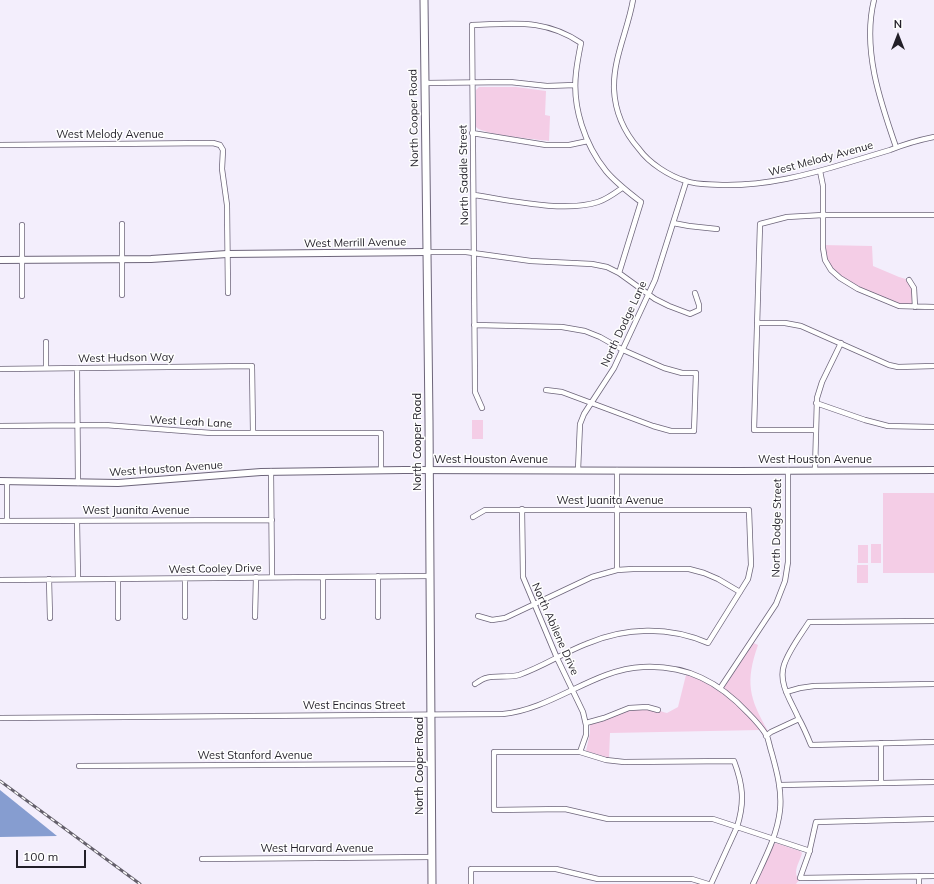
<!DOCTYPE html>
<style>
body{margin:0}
#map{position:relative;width:934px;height:884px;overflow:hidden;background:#f3eefc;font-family:Mulish,sans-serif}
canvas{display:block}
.north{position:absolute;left:878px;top:16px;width:40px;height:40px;-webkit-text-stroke:3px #fefefe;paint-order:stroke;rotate:0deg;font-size:11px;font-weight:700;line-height:16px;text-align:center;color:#221f28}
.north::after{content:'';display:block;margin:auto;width:14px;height:18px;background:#221f28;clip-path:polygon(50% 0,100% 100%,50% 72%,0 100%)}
.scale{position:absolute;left:16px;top:850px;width:70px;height:18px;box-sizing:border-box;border:2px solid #221f28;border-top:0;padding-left:5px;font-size:12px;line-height:14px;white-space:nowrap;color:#221f28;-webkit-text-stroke:3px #fefefe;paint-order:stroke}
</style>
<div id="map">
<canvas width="934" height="884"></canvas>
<div class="north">N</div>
<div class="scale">100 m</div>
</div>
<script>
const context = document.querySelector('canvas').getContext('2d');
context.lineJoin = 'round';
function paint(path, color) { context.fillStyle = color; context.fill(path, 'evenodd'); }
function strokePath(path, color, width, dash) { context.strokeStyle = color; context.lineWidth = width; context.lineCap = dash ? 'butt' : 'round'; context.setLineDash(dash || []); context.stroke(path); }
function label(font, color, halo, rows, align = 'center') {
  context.font = font + ' Mulish,sans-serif'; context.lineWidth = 3; context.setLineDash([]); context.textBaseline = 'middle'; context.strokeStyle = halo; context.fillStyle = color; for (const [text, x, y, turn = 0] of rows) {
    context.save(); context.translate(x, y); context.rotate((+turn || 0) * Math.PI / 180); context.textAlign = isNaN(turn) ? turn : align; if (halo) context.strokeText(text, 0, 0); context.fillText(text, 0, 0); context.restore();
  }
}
paint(new Path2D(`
 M 479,87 L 516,87 L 546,91 L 545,115 L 550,116 L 549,141 C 535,139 483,135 476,127 L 476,90 Z
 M 822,245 L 872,246 L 873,266 L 899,277 L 909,280 L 914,288 L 915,307 L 899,306 L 858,289 L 831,270 Z
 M 472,420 L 483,420 L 483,439 L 472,439 Z
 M 883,493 L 934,493 L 934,573 L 883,573 Z
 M 881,544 L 881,563 L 871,563 L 871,544 Z
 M 858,545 L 868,545 L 868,563 L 858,563 Z
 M 857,565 L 868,565 L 868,583 L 857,583 Z
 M 749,641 L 758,645 C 745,682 749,698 768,731 L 763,736 L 760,730 L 610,733 L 609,758 L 586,751 L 590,733 L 590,724 C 606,719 634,706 649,708 C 655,708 661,712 667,713 L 678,707 L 686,675 L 704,680 L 719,688 Z
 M 776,843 L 800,851 L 802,853 C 800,862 792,871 799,880 L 796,884 L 755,884 L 773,845 Z`), '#f4cde6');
paint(new Path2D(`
 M 0,790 L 57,836 L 0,837 Z`), '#869dd0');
const minor = new Path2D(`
 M 633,0 C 628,30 613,58 614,89 C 615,112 624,132 639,149 C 649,163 669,176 686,181 C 697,185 710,184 722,185 C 766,186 808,175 850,162 C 863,158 877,154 890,150 C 905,144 919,140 934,137
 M 874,0 C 862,49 880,101 896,147
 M 425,83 L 510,82 L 547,86 L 575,85
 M 472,133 L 546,145 L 569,145 L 588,141
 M 0,145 L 213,143 L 220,145 L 223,150 L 222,169 L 227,205 L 228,293
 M 820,171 L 823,186 L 823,248 L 825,260 L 831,270 L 840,278 L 858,289 L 899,306 L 934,307
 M 474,195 C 509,200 564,213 598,202 C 607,199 615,193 622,188
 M 673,223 L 689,226 L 717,229
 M 122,224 L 122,295
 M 427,252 L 466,252 L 531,261 L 592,264 L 607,267 L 619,273 L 655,299 L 669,306 L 690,314 L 699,310 L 699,305 L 695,293
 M 909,280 L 914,288 L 915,307
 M 22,296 L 22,225
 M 757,323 L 785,323 L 801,326 L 889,365 L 898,367 L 934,366
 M 474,325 L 562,327 L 585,331 L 600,337 L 623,350 L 664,368 L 682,373 L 696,373 L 694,431 L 671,431 L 653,426 L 562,392 L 546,390
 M 46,342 L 46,368
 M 77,368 L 78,483
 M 0,369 L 252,366 L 253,433
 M 816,403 L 865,420 L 888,426 L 934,427
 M 482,408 L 475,392 L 472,25 C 513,24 544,18 581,43 C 579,53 577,63 576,73 C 572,107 585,145 606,171 C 616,183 628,192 641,202 L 619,273
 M 0,426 L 105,425 L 211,433 L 381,433 L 381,470
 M 815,430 L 754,430 L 760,224 L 787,217 L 823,215 L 934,215
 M 578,470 L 580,424 L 584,414 L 614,368 L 655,280 L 686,182
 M 617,470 L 617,570
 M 815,470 L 817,398 L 822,382 L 841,343
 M 271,471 L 272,577
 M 522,509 L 523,577 L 557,658 L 583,712 L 586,725 L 586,735 L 580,752
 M 473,517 L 485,510 L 749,510 L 751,565 L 748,579 L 708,643 C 669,626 625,627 586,644 C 563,653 542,667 519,675 C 509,678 494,675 486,678 C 482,679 478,682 475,684
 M 0,521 L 272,520
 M 7,521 L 7,481
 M 77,521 L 78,579
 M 185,578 L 185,617
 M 49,579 L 50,618
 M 118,579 L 118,618
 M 0,580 L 430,576
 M 478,616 L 492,620 L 505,618 L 592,577 L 617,570 L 633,569 L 689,569 L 704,573 L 718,579 L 740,592
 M 255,617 L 256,577
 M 323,617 L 323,577
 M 378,617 L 378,576
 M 934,621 L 809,622 C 800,636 789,650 784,665 C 778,683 791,701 798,717 C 803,726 807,735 811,745 L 934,742
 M 721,687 L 776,604 L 785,581 L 788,562 L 788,470
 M 786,692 L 800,688 L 814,686 L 934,684
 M 0,718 L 503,714 C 553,709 594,669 643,667 C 687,665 719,682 748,713 C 755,720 762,728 767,736 C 769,742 770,748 772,754 C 777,772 782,791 780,810 C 777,837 764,860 753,884
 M 586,723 L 604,718 L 629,708 L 647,707 L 658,710
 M 766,736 L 771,732 L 799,719
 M 79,766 L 431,764
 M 881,783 L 881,743
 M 780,785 L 934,782
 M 934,819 L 816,822 L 809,853 L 800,878 L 934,876
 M 202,859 L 432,857
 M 919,876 L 919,884
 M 471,884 L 471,869 L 556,869 L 598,879 L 692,879 L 708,884
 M 711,884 L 737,827 C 745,802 743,785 734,761 L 624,762 L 606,760 L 580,752 L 494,752 L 494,810 L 565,809 L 608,819 L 713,819 L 810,851`);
const tertiary = new Path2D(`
 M 0,260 L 151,259 L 227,254 L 427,252
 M 0,481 L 118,483 L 261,472 L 404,470 L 740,471 L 934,470`);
const secondary = new Path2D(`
 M 424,0 L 429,420 L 432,884`);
strokePath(minor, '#6d657a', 6);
strokePath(tertiary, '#6d657a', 8);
strokePath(secondary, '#6d657a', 9);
strokePath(minor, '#fff', 4.5);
strokePath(tertiary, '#fff', 6);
strokePath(secondary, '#fff', 7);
const rail = new Path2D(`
 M 0,781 L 140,884`);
strokePath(rail, '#64606b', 3);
strokePath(rail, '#fefefe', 1.5, [4.5]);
label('11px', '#221f28', '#fefefe', [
 ["North Cooper Road",414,118,-91],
 ["West Melody Avenue",110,135],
 ["West Melody Avenue",821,159,-15],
 ["North Saddle Street",464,175,-91],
 ["West Merrill Avenue",355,243,-1],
 ["North Dodge Lane",624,324,-65],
 ["West Hudson Way",126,358,-1],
 ["West Leah Lane",191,422,3],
 ["North Cooper Road",418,442,-90],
 ["West Houston Avenue",491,460],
 ["West Houston Avenue",815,460],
 ["West Houston Avenue",166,469,-4],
 ["West Juanita Avenue",610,501],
 ["West Juanita Avenue",136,511],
 ["North Dodge Street",777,528,-89],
 ["West Cooley Drive",215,569,-1],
 ["North Abilene Drive",555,629,66],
 ["West Encinas Street",354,706],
 ["West Stanford Avenue",255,756],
 ["North Cooper Road",420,766,-90],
 ["West Harvard Avenue",317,849]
]);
</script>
